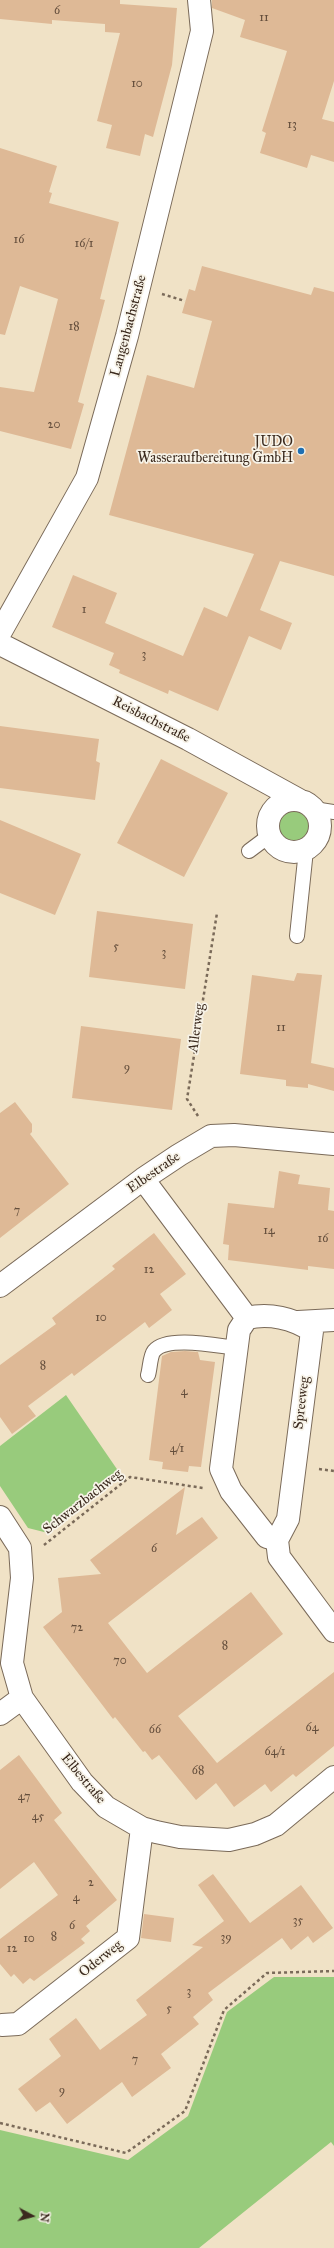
<!DOCTYPE html>
<meta charset="utf-8">
<style>
body{margin:0}
#map{position:relative;width:334px;height:2248px;overflow:hidden;background:#f0e2c6;font-family:"IM FELL Great Primer",serif}
canvas{display:block}
.north{position:absolute;left:12px;top:2196px;width:40px;height:40px;-webkit-text-stroke:3px #f7f3e8;paint-order:stroke;rotate:97deg;font-size:11px;font-weight:700;line-height:16px;text-align:center;color:#3b2a1e}
.north::after{content:'';display:block;margin:auto;width:14px;height:18px;background:#3b2a1e;clip-path:polygon(50% 0,100% 100%,50% 72%,0 100%)}
</style>
<div id="map">
<canvas width="334" height="2248"></canvas>
<div class="north">N</div>
</div>
<script>
const context = document.querySelector('canvas').getContext('2d');
context.lineJoin = 'round';
function paint(path, color) { context.fillStyle = color; context.fill(path, 'evenodd'); }
function strokePath(path, color, width, dash) { context.strokeStyle = color; context.lineWidth = width; context.lineCap = dash ? 'butt' : 'round'; context.setLineDash(dash || []); context.stroke(path); }
function label(font, color, halo, rows, align = 'center') {
  context.font = font + ' "IM FELL Great Primer",serif'; context.lineWidth = 3.5; context.setLineDash([]); context.textBaseline = 'middle'; context.strokeStyle = halo; context.fillStyle = color; for (const [text, x, y, turn = 0] of rows) {
    context.save(); context.translate(x, y); context.rotate((+turn || 0) * Math.PI / 180); context.textAlign = isNaN(turn) ? turn : align; if (halo) context.strokeText(text, 0, 0); context.fillText(text, 0, 0); context.restore();
  }
}
paint(new Path2D(`
 M279 826a17 17 0 1 1 34 0a17 17 0 1 1-34 0Z
 M 66,1395 L 121,1475 L 48,1533 L 28,1528 L 0,1486 L 0,1446 Z
 M 274,1977 L 334,1977 L 334,2146 L 331,2142 L 199,2248 L 0,2248 L 0,2130 L 128,2160 L 188,2116 L 227,2012 Z`), '#98cb7c');
paint(new Path2D(`
 M 0,0 L 120,0 L 120,4 L 177,8 L 172,65 L 153,137 L 145,134 L 140,156 L 106,148 L 112,125 L 97,121 L 120,33 L 105,32 L 105,24 L 52,20 L 52,24 L 0,19 Z
 M 212,0 L 334,0 L 334,81 L 322,119 L 334,122 L 334,162 L 311,155 L 307,168 L 260,153 L 266,133 L 262,131 L 287,51 L 240,37 L 245,20 L 212,8 Z
 M 0,148 L 57,166 L 49,192 L 52,193 L 49,203 L 119,222 L 100,299 L 105,300 L 78,402 L 84,404 L 71,449 L 0,431 L 0,387 L 34,392 L 58,299 L 20,286 L 5,335 L 0,334 Z
 M 202,266 L 311,295 L 314,287 L 334,292 L 334,576 L 280,561 L 260,610 L 292,623 L 281,650 L 249,636 L 218,711 L 169,690 L 168,694 L 119,673 L 120,670 L 109,665 L 114,653 L 52,627 L 73,575 L 117,593 L 105,623 L 183,656 L 204,607 L 227,617 L 254,554 L 109,515 L 147,375 L 194,388 L 212,321 L 182,313 L 189,289 L 195,291 Z
 M 0,726 L 99,739 L 96,761 L 100,763 L 95,800 L 0,788 Z
 M 161,759 L 228,793 L 184,877 L 117,843 Z
 M 0,820 L 81,854 L 55,915 L 0,893 Z
 M 97,911 L 193,924 L 185,989 L 89,977 Z
 M 297,973 L 322,975 L 311,1063 L 334,1068 L 334,1091 L 308,1084 L 308,1088 L 286,1086 L 286,1080 L 240,1074 L 252,975 L 294,981 Z
 M 81,1026 L 181,1039 L 172,1110 L 72,1098 Z
 M 15,1102 L 32,1124 L 32,1132 L 30,1134 L 69,1184 L 0,1238 L 0,1113 Z
 M 279,1171 L 300,1175 L 298,1184 L 330,1188 L 328,1210 L 334,1211 L 334,1269 L 308,1266 L 308,1270 L 228,1260 L 229,1245 L 223,1244 L 228,1203 L 274,1208 Z
 M 154,1233 L 186,1274 L 160,1294 L 172,1310 L 149,1328 L 145,1322 L 74,1376 L 72,1373 L 28,1406 L 36,1416 L 12,1434 L 0,1417 L 0,1365 L 56,1324 L 52,1318 L 115,1269 L 112,1266 Z
 M 185,1351 L 198,1352 L 200,1360 L 215,1362 L 201,1467 L 189,1466 L 188,1472 L 162,1469 L 163,1462 L 149,1460 L 162,1356 L 171,1352 Z
 M 185,1487 L 176,1535 L 202,1517 L 218,1538 L 108,1623 L 147,1673 L 251,1592 L 283,1634 L 178,1716 L 217,1763 L 334,1672 L 334,1746 L 296,1777 L 293,1774 L 271,1792 L 265,1784 L 234,1807 L 216,1783 L 196,1800 L 159,1755 L 152,1760 L 145,1751 L 143,1752 L 115,1717 L 113,1719 L 43,1627 L 62,1612 L 58,1578 L 101,1574 L 90,1560 Z
 M 19,1755 L 62,1813 L 54,1820 L 117,1900 L 86,1926 L 90,1931 L 81,1939 L 85,1943 L 34,1981 L 30,1978 L 23,1984 L 14,1974 L 11,1977 L 0,1964 L 0,1939 L 58,1895 L 34,1862 L 0,1889 L 0,1770 Z
 M 213,1874 L 250,1923 L 301,1885 L 333,1928 L 313,1943 L 308,1936 L 291,1950 L 282,1938 L 208,1993 L 213,2000 L 193,2017 L 199,2024 L 161,2054 L 171,2068 L 132,2097 L 122,2082 L 67,2124 L 50,2102 L 36,2112 L 18,2089 L 61,2056 L 49,2039 L 76,2018 L 100,2050 L 147,2015 L 136,2000 L 203,1947 L 192,1945 L 224,1921 L 198,1885 Z
 M 144,1914 L 174,1918 L 171,1942 L 141,1938 Z`), '#deb996');
const lane = new Path2D(`
 M 314,809 L 334,812
 M 249,851 L 269,836
 M 297,936 L 306,850
 M 148,1375 C 150,1369 150,1356 154,1351 C 167,1335 218,1346 237,1348`);
const street = new Path2D(`
 M 0,633 L 87,478 L 127,336 L 202,31 L 199,0
 M 0,644 L 188,739 L 299,800
 M268 826a26 26 0 1 1 52 0a26 26 0 1 1-52 0Z
 M 143,1179 L 247,1318 L 239,1330 L 221,1469 L 231,1491 L 267,1537 L 277,1540
 M 0,1286 L 143,1179 L 179,1155 L 211,1136 L 234,1135 L 334,1144
 M 247,1318 C 269,1313 293,1318 312,1331 L 288,1519 L 277,1540 L 279,1557 L 334,1631
 M 298,1322 L 334,1320
 M 0,1517 L 20,1548 L 22,1578 L 12,1663 L 22,1698 L 82,1782 L 106,1807 L 142,1828 L 156,1832 L 180,1837 L 229,1840 L 255,1834 L 276,1825 L 334,1777
 M 0,1714 L 22,1698
 M 2,2025 L 18,2024 L 128,1938 L 142,1828`);
strokePath(lane, '#7a6a59', 16);
strokePath(street, '#7a6a59', 24);
strokePath(new Path2D(`
 M 162,294 L 185,301
 M 198,1116 L 187,1099 L 217,913
 M 319,1469 L 334,1471
 M 44,1545 L 130,1477 L 203,1488
 M 0,2123 L 126,2153 L 185,2111 L 224,2010 L 267,1973 L 334,1971`), '#7a6a59', 2.5, [3, 3]);
strokePath(lane, '#fff', 14);
strokePath(street, '#fff', 22);
for (const [x, y, r, color] of [
 [301,451,4,"#1f6fb2"]
]) { const dot = new Path2D(); dot.arc(x, y, r, 0, 2 * Math.PI); context.fillStyle = color; context.fill(dot); strokePath(dot, '#f7f3e8', 1.5); }
label('12px', '#644e3c', null, [
 ["6",57,11],
 ["11",264,18],
 ["10",137,84],
 ["13",292,125],
 ["16",19,240],
 ["16/1",84,244],
 ["18",74,327],
 ["20",54,425],
 ["1",84,610],
 ["3",144,655],
 ["5",116,947],
 ["3",164,953],
 ["11",281,1028],
 ["9",127,1068],
 ["7",17,1211],
 ["14",269,1231],
 ["16",323,1239],
 ["12",149,1270],
 ["10",101,1318],
 ["8",43,1366],
 ["4",184,1392],
 ["4/1",177,1449],
 ["6",154,1549],
 ["72",77,1628],
 ["8",225,1646],
 ["70",120,1661],
 ["64",312,1728],
 ["66",155,1730],
 ["64/1",275,1752],
 ["68",198,1771],
 ["47",24,1797],
 ["45",38,1817],
 ["2",91,1883],
 ["4",76,1898],
 ["35",298,1921],
 ["6",72,1926],
 ["8",54,1937],
 ["39",226,1938],
 ["10",29,1939],
 ["12",12,1949],
 ["3",189,1992],
 ["5",169,2009],
 ["7",135,2060],
 ["9",62,2091]
]);
label('14px', '#3b2a1e', '#f7f3e8', [
 ["Langenbachstraße",129,326,-75],
 ["Reisbachstraße",151,720,27],
 ["Allerweg",197,1028,-82],
 ["Elbestraße",154,1173,-35],
 ["Spreeweg",302,1403,-83],
 ["Schwarzbachweg",83,1502,-38],
 ["Elbestraße",83,1779,50],
 ["Oderweg",101,1959,-38]
]);
label('14px', '#3b2a1e', '#f7f3e8', [
 ["JUDO",293,443],
 ["Wasseraufbereitung GmbH",293,459]
], 'right');
</script>
